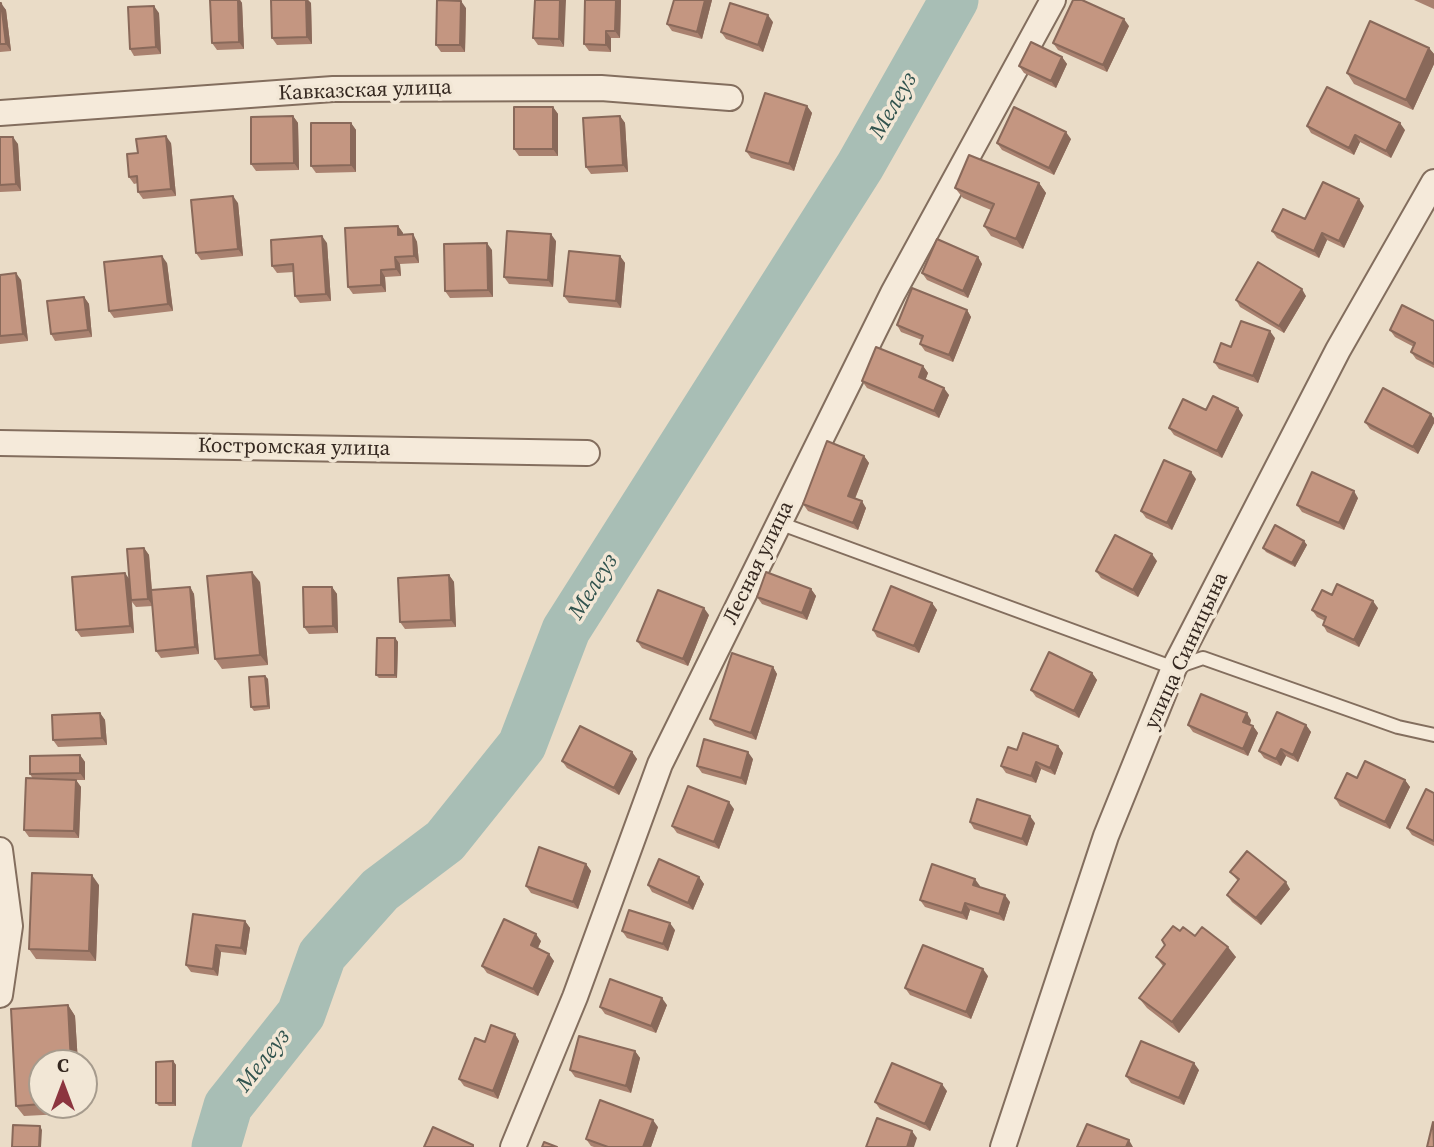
<!DOCTYPE html>
<meta charset="utf-8">
<style>
body{margin:0}
#map{position:relative;width:1434px;height:1147px;overflow:hidden;background:#eadcc7;font-family:"Source Serif 4",serif}
canvas{display:block}
.north{position:absolute;left:28px;top:1049px;width:70px;height:70px;box-sizing:border-box;background:#f2e7d6;border:2px solid #a69b8d;border-radius:50%;rotate:0deg;font-size:19px;font-weight:700;line-height:28px;text-align:center;color:#352820}
.north::after{content:'';display:block;margin:auto;width:24px;height:32px;background:#8c353f;clip-path:polygon(50% 0,100% 100%,50% 72%,0 100%)}
</style>
<div id="map">
<canvas width="1434" height="1147"></canvas>
<div class="north">С</div>
</div>
<script>
const context = document.querySelector('canvas').getContext('2d');
context.lineJoin = 'round';
function strokePath(path, color, width, dash) { context.strokeStyle = color; context.lineWidth = width; context.lineCap = dash ? 'butt' : 'round'; context.setLineDash(dash || []); context.stroke(path); }
function paint(path, color) { context.fillStyle = color; context.fill(path, 'evenodd'); }
function label(font, color, halo, rows, align = 'center') {
  context.font = font + ' "Source Serif 4",serif'; context.lineWidth = 7; context.setLineDash([]); context.textBaseline = 'middle'; context.strokeStyle = halo; context.fillStyle = color; for (const [text, x, y, turn = 0] of rows) {
    context.save(); context.translate(x, y); context.rotate((+turn || 0) * Math.PI / 180); context.textAlign = isNaN(turn) ? turn : align; if (halo) context.strokeText(text, 0, 0); context.fillText(text, 0, 0); context.restore();
  }
}
strokePath(new Path2D(`
 M 216,1147 L 228,1106 L 301,1014 L 322,955 L 380,890 L 445,841 L 522,745 L 566,630 L 860,166 L 954,0`), '#a8beb5', 49);
const lane = new Path2D(`
 M 779,523 L 1174,668 L 1203,658 L 1398,727 L 1434,735`);
const street = new Path2D(`
 M 0,113 L 333,89 L 601,88 L 730,98
 M 0,443 L 587,453
 M 0,850 L 10,926 L 0,995
 M 513,1147 L 575,997 L 660,764 L 893,293 L 1053,0
 M 1003,1147 L 1106,836 L 1174,668 L 1338,350 L 1434,182`);
strokePath(lane, '#836e5e', 16);
strokePath(street, '#836e5e', 28);
strokePath(lane, '#f5eada', 12);
strokePath(street, '#f5eada', 24);
paint(new Path2D(`
 M 210,0 L 240,0 L 242,3 L 244,49 L 217,50 L 212,43 Z
 M 271,0 L 308,0 L 311,3 L 312,44 L 277,45 L 272,38 Z
 M 535,0 L 564,47 L 538,45 L 533,38 Z
 M 585,0 L 621,0 L 620,38 L 611,38 L 611,52 L 589,51 L 584,44 Z
 M 674,0 L 712,0 L 702,39 L 672,31 L 667,24 Z
 M 1414,0 L 1434,0 L 1434,9 Z
 M 0,3 L 6,10 L 11,51 L 0,52 Z
 M 466,8 L 465,52 L 441,52 L 436,45 Z
 M 159,13 L 161,54 L 134,56 L 130,49 Z
 M 773,22 L 763,52 L 726,39 L 721,32 Z
 M 1129,26 L 1107,72 L 1058,50 L 1053,43 Z
 M 1429,48 L 1434,54 L 1434,64 L 1413,110 L 1354,84 L 1347,73 Z
 M 1062,57 L 1067,64 L 1056,88 L 1024,73 L 1019,66 Z
 M 807,106 L 812,113 L 794,171 L 751,158 L 746,151 Z
 M 553,107 L 558,114 L 558,156 L 519,156 L 514,149 Z
 M 293,116 L 298,123 L 299,170 L 256,171 L 251,164 Z
 M 620,116 L 625,123 L 628,172 L 591,174 L 586,167 Z
 M 351,123 L 356,130 L 356,172 L 316,173 L 311,166 Z
 M 1307,126 L 1405,130 L 1391,158 L 1360,142 L 1354,155 L 1311,133 Z
 M 0,137 L 18,144 L 21,191 L 0,192 Z
 M 1071,139 L 1054,175 L 1002,150 L 997,143 Z
 M 171,143 L 176,196 L 143,199 L 138,192 L 138,183 L 134,184 L 129,177 L 138,153 Z
 M 1039,183 L 1046,193 L 1023,249 L 991,236 L 984,226 L 991,210 L 963,198 L 955,188 Z
 M 238,203 L 243,256 L 201,260 L 196,253 Z
 M 1364,206 L 1344,248 L 1327,240 L 1319,258 L 1277,238 L 1272,231 L 1305,219 Z
 M 398,226 L 403,233 L 403,235 L 413,234 L 417,242 L 419,263 L 400,264 L 401,276 L 385,277 L 386,292 L 353,294 L 348,287 Z
 M 556,241 L 553,287 L 509,284 L 504,277 Z
 M 327,243 L 331,301 L 300,303 L 295,296 L 294,272 L 277,273 L 272,266 Z
 M 492,250 L 493,297 L 450,298 L 445,291 Z
 M 620,256 L 625,263 L 621,308 L 569,303 L 564,296 Z
 M 978,257 L 982,264 L 968,298 L 927,280 L 922,273 Z
 M 167,263 L 173,311 L 114,318 L 109,311 Z
 M 0,275 L 21,280 L 28,341 L 0,344 Z
 M 1306,296 L 1284,333 L 1240,307 L 1236,300 Z
 M 84,297 L 89,304 L 92,337 L 55,341 L 51,334 Z
 M 967,310 L 971,317 L 953,362 L 925,351 L 920,344 L 922,340 L 901,332 L 897,325 Z
 M 1434,321 L 1434,368 L 1416,359 L 1411,352 L 1414,347 L 1395,337 L 1390,330 Z
 M 1275,338 L 1258,383 L 1219,369 L 1214,362 L 1231,347 Z
 M 923,366 L 928,373 L 925,380 L 949,395 L 939,418 L 867,388 L 862,381 Z
 M 1206,410 L 1243,415 L 1222,458 L 1174,435 L 1169,428 Z
 M 1434,418 L 1434,423 L 1418,454 L 1370,429 L 1365,422 Z
 M 864,456 L 869,463 L 855,499 L 866,508 L 858,530 L 808,511 L 803,504 Z
 M 1196,479 L 1172,530 L 1146,518 L 1141,511 Z
 M 1358,498 L 1344,530 L 1302,512 L 1297,505 Z
 M 1304,541 L 1307,545 L 1295,567 L 1266,552 L 1263,548 Z
 M 144,548 L 149,555 L 152,590 L 190,587 L 194,594 L 199,654 L 161,658 L 156,651 L 153,606 L 136,607 L 132,602 L 134,633 L 81,637 L 76,630 L 129,579 Z
 M 1157,561 L 1138,597 L 1101,578 L 1096,571 Z
 M 449,575 L 454,582 L 456,627 L 405,629 L 400,622 Z
 M 260,582 L 268,665 L 222,669 L 215,659 Z
 M 332,587 L 337,594 L 338,633 L 309,634 L 304,627 Z
 M 811,589 L 816,596 L 807,620 L 762,604 L 757,597 Z
 M 1332,595 L 1378,608 L 1359,647 L 1327,632 L 1323,625 L 1325,621 L 1317,617 L 1312,610 Z
 M 932,603 L 937,610 L 919,653 L 877,637 L 873,630 Z
 M 709,615 L 688,666 L 642,648 L 637,641 Z
 M 395,638 L 398,642 L 397,678 L 379,678 L 376,675 Z
 M 773,667 L 777,674 L 756,740 L 715,726 L 710,719 Z
 M 1092,673 L 1097,680 L 1079,718 L 1036,697 L 1031,690 Z
 M 265,676 L 268,679 L 270,709 L 254,711 L 251,707 Z
 M 100,713 L 105,720 L 107,745 L 58,747 L 53,740 Z
 M 1251,720 L 1250,725 L 1253,726 L 1258,733 L 1248,756 L 1193,732 L 1188,725 Z
 M 1306,725 L 1311,732 L 1298,762 L 1286,756 L 1281,766 L 1264,758 L 1259,751 Z
 M 1058,746 L 1063,753 L 1055,775 L 1041,769 L 1036,783 L 1006,773 L 1001,766 L 1017,750 Z
 M 632,752 L 637,759 L 619,795 L 567,768 L 562,761 Z
 M 80,755 L 85,762 L 85,780 L 73,780 L 76,780 L 81,787 L 79,838 L 29,837 L 24,830 L 33,779 L 30,774 Z
 M 753,759 L 746,785 L 702,773 L 697,766 Z
 M 1357,778 L 1405,780 L 1410,787 L 1390,829 L 1340,806 L 1335,798 Z
 M 1434,793 L 1434,846 L 1412,835 L 1407,828 Z
 M 734,809 L 719,849 L 677,833 L 672,826 Z
 M 970,822 L 1035,823 L 1027,846 L 974,829 Z
 M 586,864 L 591,871 L 578,909 L 531,893 L 526,886 Z
 M 1230,872 L 1290,889 L 1261,925 L 1232,902 L 1227,895 L 1238,881 Z
 M 699,877 L 704,884 L 693,910 L 652,892 L 648,885 Z
 M 99,885 L 96,961 L 36,959 L 29,949 Z
 M 980,886 L 980,887 L 1010,902 L 1004,921 L 970,910 L 967,920 L 925,907 L 920,900 Z
 M 245,921 L 250,928 L 246,955 L 221,952 L 218,976 L 191,972 L 186,965 Z
 M 675,930 L 668,951 L 627,938 L 622,931 Z
 M 1180,931 L 1195,936 L 1236,957 L 1179,1033 L 1147,1008 L 1139,998 L 1163,966 L 1156,957 L 1165,945 Z
 M 541,941 L 538,948 L 554,961 L 538,996 L 487,973 L 482,966 Z
 M 988,976 L 971,1019 L 910,995 L 905,988 Z
 M 68,1005 L 75,1016 L 78,1063 L 42,1063 L 42,1105 L 80,1105 L 81,1113 L 24,1116 L 16,1106 Z
 M 667,1005 L 656,1033 L 605,1014 L 600,1007 Z
 M 515,1034 L 519,1041 L 498,1099 L 464,1086 L 459,1079 L 485,1042 Z
 M 635,1051 L 640,1058 L 631,1093 L 575,1077 L 570,1070 Z
 M 173,1061 L 176,1065 L 176,1106 L 159,1106 L 156,1103 Z
 M 1199,1070 L 1184,1105 L 1131,1083 L 1126,1076 Z
 M 947,1091 L 930,1131 L 880,1109 L 875,1102 Z
 M 658,1127 L 651,1147 L 594,1147 L 591,1146 L 586,1139 Z`), '#a9816f');
paint(new Path2D(`
 M 238,0 L 240,0 L 242,3 L 244,49 L 239,42 Z
 M 306,0 L 308,0 L 311,3 L 312,44 L 307,37 Z
 M 560,0 L 566,0 L 564,47 L 559,39 Z
 M 616,0 L 621,0 L 620,38 L 615,31 Z
 M 705,0 L 712,0 L 702,39 L 697,32 Z
 M 461,1 L 466,8 L 465,52 L 460,45 Z
 M 1,3 L 6,10 L 11,51 L 6,44 Z
 M 154,6 L 159,13 L 161,54 L 156,47 Z
 M 768,15 L 773,22 L 763,52 L 758,45 Z
 M 1124,19 L 1129,26 L 1107,72 L 1103,65 Z
 M 606,31 L 611,38 L 611,52 L 606,45 Z
 M 1429,48 L 1434,54 L 1434,64 L 1413,110 L 1406,100 Z
 M 1062,57 L 1067,64 L 1056,88 L 1051,81 Z
 M 807,106 L 812,113 L 794,171 L 789,164 Z
 M 553,107 L 558,114 L 558,156 L 553,149 Z
 M 293,116 L 298,123 L 299,170 L 294,163 Z
 M 620,116 L 625,123 L 628,172 L 623,165 Z
 M 351,123 L 356,130 L 356,172 L 351,165 Z
 M 1400,123 L 1405,130 L 1391,158 L 1386,151 Z
 M 1066,132 L 1071,139 L 1054,175 L 1049,168 Z
 M 1355,135 L 1360,142 L 1354,155 L 1349,148 Z
 M 166,136 L 171,143 L 176,196 L 171,189 Z
 M 13,137 L 18,144 L 21,191 L 16,184 Z
 M 1039,183 L 1046,193 L 1023,249 L 1016,239 Z
 M 233,196 L 238,203 L 243,256 L 238,249 Z
 M 1359,199 L 1364,206 L 1344,248 L 1339,241 Z
 M 398,226 L 403,233 L 403,242 L 398,235 Z
 M 1322,233 L 1327,240 L 1319,258 L 1314,251 Z
 M 413,234 L 417,242 L 419,263 L 414,256 Z
 M 551,234 L 556,241 L 553,287 L 548,280 Z
 M 322,236 L 327,243 L 331,301 L 326,294 Z
 M 487,243 L 492,250 L 493,297 L 488,290 Z
 M 162,256 L 167,263 L 173,311 L 168,304 Z
 M 620,256 L 625,263 L 621,308 L 616,301 Z
 M 395,257 L 400,264 L 401,276 L 396,269 Z
 M 978,257 L 982,264 L 968,298 L 963,291 Z
 M 381,270 L 385,277 L 386,292 L 381,285 Z
 M 16,273 L 21,280 L 28,341 L 23,334 Z
 M 1302,289 L 1306,296 L 1284,333 L 1279,326 Z
 M 84,297 L 89,304 L 92,337 L 88,330 Z
 M 967,310 L 971,317 L 953,362 L 949,355 Z
 M 1270,331 L 1275,338 L 1258,383 L 1253,376 Z
 M 923,366 L 928,373 L 924,384 L 919,377 Z
 M 944,388 L 949,395 L 939,418 L 934,411 Z
 M 1238,408 L 1243,415 L 1222,458 L 1217,451 Z
 M 1431,414 L 1434,418 L 1434,423 L 1418,454 L 1413,447 Z
 M 864,456 L 869,463 L 853,503 L 848,496 Z
 M 1191,472 L 1196,479 L 1172,530 L 1167,523 Z
 M 1354,491 L 1358,498 L 1344,530 L 1339,523 Z
 M 862,501 L 866,508 L 858,530 L 853,523 Z
 M 1304,541 L 1307,545 L 1295,567 L 1292,563 Z
 M 144,548 L 149,555 L 153,606 L 148,599 Z
 M 1152,554 L 1157,561 L 1138,597 L 1133,590 Z
 M 252,572 L 260,582 L 268,665 L 260,655 Z
 M 125,573 L 130,580 L 134,633 L 130,626 Z
 M 449,575 L 454,582 L 456,627 L 451,620 Z
 M 190,587 L 194,594 L 199,654 L 195,647 Z
 M 332,587 L 337,594 L 338,633 L 333,626 Z
 M 811,589 L 816,596 L 807,620 L 802,613 Z
 M 1373,601 L 1378,608 L 1359,647 L 1354,640 Z
 M 932,603 L 937,610 L 919,653 L 914,646 Z
 M 704,608 L 709,615 L 688,666 L 683,659 Z
 M 395,638 L 398,642 L 397,678 L 395,675 Z
 M 773,667 L 777,674 L 756,740 L 751,733 Z
 M 1092,673 L 1097,680 L 1079,718 L 1074,711 Z
 M 265,676 L 268,679 L 270,709 L 268,706 Z
 M 100,713 L 105,720 L 107,745 L 102,738 Z
 M 1247,713 L 1251,720 L 1248,729 L 1243,722 Z
 M 1306,725 L 1311,732 L 1298,762 L 1293,755 Z
 M 1253,726 L 1258,733 L 1248,756 L 1243,749 Z
 M 1058,746 L 1063,753 L 1055,775 L 1050,768 Z
 M 1281,749 L 1286,756 L 1281,766 L 1276,759 Z
 M 632,752 L 637,759 L 619,795 L 614,788 Z
 M 748,752 L 753,759 L 746,785 L 741,778 Z
 M 80,755 L 85,762 L 85,780 L 80,773 Z
 M 1036,762 L 1041,769 L 1036,783 L 1031,776 Z
 M 76,780 L 81,787 L 79,838 L 74,831 Z
 M 1405,780 L 1410,787 L 1390,829 L 1385,822 Z
 M 729,802 L 734,809 L 719,849 L 714,842 Z
 M 1030,816 L 1035,823 L 1027,846 L 1022,839 Z
 M 586,864 L 591,871 L 578,909 L 573,902 Z
 M 92,875 L 99,885 L 96,961 L 89,951 Z
 M 699,877 L 704,884 L 693,910 L 688,903 Z
 M 975,879 L 980,886 L 978,892 L 973,885 Z
 M 1286,882 L 1290,889 L 1261,925 L 1256,918 Z
 M 1005,895 L 1010,902 L 1004,921 L 999,914 Z
 M 965,903 L 970,910 L 967,920 L 962,913 Z
 M 245,921 L 250,928 L 246,955 L 241,948 Z
 M 670,923 L 675,930 L 668,951 L 663,944 Z
 M 536,934 L 541,941 L 536,952 L 531,945 Z
 M 216,945 L 221,952 L 218,976 L 213,969 Z
 M 1228,947 L 1236,957 L 1179,1033 L 1172,1022 Z
 M 549,954 L 554,961 L 538,996 L 533,989 Z
 M 983,969 L 988,976 L 971,1019 L 966,1012 Z
 M 662,998 L 667,1005 L 656,1033 L 651,1026 Z
 M 68,1005 L 75,1016 L 78,1063 L 71,1063 Z
 M 515,1034 L 519,1041 L 498,1099 L 493,1091 Z
 M 635,1051 L 640,1058 L 631,1093 L 626,1086 Z
 M 173,1061 L 176,1065 L 176,1106 L 173,1103 Z
 M 1194,1063 L 1199,1070 L 1184,1105 L 1179,1098 Z
 M 942,1084 L 947,1091 L 930,1131 L 925,1124 Z
 M 75,1105 L 80,1105 L 81,1113 Z
 M 653,1120 L 658,1127 L 651,1147 L 643,1147 Z
 M 40,1126 L 42,1130 L 41,1147 L 39,1147 Z
 M 912,1131 L 917,1138 L 914,1147 L 907,1147 Z
 M 1129,1140 L 1133,1147 L 1126,1147 Z`), '#89695a');
const building = new Path2D(`
 M 210,0 L 238,0 L 239,42 L 212,43 Z
 M 271,0 L 306,0 L 307,37 L 272,38 Z
 M 437,0 L 461,1 L 460,45 L 436,45 Z
 M 535,0 L 560,0 L 559,39 L 533,38 Z
 M 585,0 L 616,0 L 615,31 L 606,31 L 606,45 L 584,44 Z
 M 674,0 L 705,0 L 697,32 L 667,24 Z
 M 1073,0 L 1082,0 L 1124,19 L 1103,65 L 1053,43 Z
 M 0,3 L 1,3 L 6,44 L 0,44 Z
 M 730,3 L 768,15 L 758,45 L 721,32 Z
 M 154,6 L 156,47 L 130,49 L 128,7 Z
 M 1370,21 L 1429,48 L 1406,100 L 1347,73 Z
 M 1031,42 L 1062,57 L 1051,81 L 1019,66 Z
 M 1327,87 L 1400,123 L 1386,151 L 1355,135 L 1349,148 L 1307,126 Z
 M 765,93 L 807,106 L 789,164 L 746,151 Z
 M 514,107 L 553,107 L 553,149 L 514,149 Z
 M 1014,107 L 1066,132 L 1049,168 L 997,143 Z
 M 293,116 L 294,163 L 251,164 L 251,117 Z
 M 620,116 L 623,165 L 586,167 L 583,118 Z
 M 311,123 L 351,123 L 351,165 L 311,166 Z
 M 166,136 L 171,189 L 138,192 L 137,176 L 129,177 L 127,154 L 138,153 L 136,139 Z
 M 0,137 L 13,137 L 16,184 L 0,185 Z
 M 969,155 L 1039,183 L 1016,239 L 984,226 L 994,204 L 955,188 Z
 M 1323,182 L 1359,199 L 1339,241 L 1322,233 L 1314,251 L 1272,231 L 1283,209 L 1305,219 Z
 M 233,196 L 238,249 L 196,253 L 191,200 Z
 M 398,226 L 398,235 L 413,234 L 414,256 L 395,257 L 396,269 L 381,270 L 381,285 L 348,287 L 345,228 Z
 M 507,231 L 551,234 L 548,280 L 504,277 Z
 M 322,236 L 326,294 L 295,296 L 293,264 L 272,266 L 271,240 Z
 M 937,239 L 978,257 L 963,291 L 922,273 Z
 M 487,243 L 488,290 L 445,291 L 444,244 Z
 M 569,251 L 620,256 L 616,301 L 564,296 Z
 M 162,256 L 168,304 L 109,311 L 104,262 Z
 M 1258,262 L 1302,289 L 1279,326 L 1236,300 Z
 M 16,273 L 23,334 L 0,336 L 0,275 Z
 M 912,288 L 967,310 L 949,355 L 920,344 L 923,336 L 897,325 Z
 M 84,297 L 88,330 L 51,334 L 47,301 Z
 M 1402,305 L 1434,321 L 1434,364 L 1411,352 L 1415,343 L 1390,330 Z
 M 1241,321 L 1270,331 L 1253,376 L 1214,362 L 1221,343 L 1231,347 Z
 M 876,347 L 923,366 L 919,377 L 944,388 L 934,411 L 862,381 Z
 M 1383,388 L 1431,414 L 1413,447 L 1365,422 Z
 M 1213,396 L 1238,408 L 1217,451 L 1169,428 L 1183,399 L 1206,410 Z
 M 827,441 L 864,456 L 848,496 L 862,501 L 853,523 L 803,504 Z
 M 1164,460 L 1191,472 L 1167,523 L 1141,511 Z
 M 1312,472 L 1354,491 L 1339,523 L 1297,505 Z
 M 1275,525 L 1304,541 L 1292,563 L 1263,548 Z
 M 1115,535 L 1152,554 L 1133,590 L 1096,571 Z
 M 144,548 L 148,599 L 131,600 L 127,549 Z
 M 252,572 L 260,655 L 215,659 L 207,576 Z
 M 766,572 L 811,589 L 802,613 L 757,597 Z
 M 125,573 L 130,626 L 76,630 L 72,577 Z
 M 449,575 L 451,620 L 400,622 L 398,578 Z
 M 1337,584 L 1373,601 L 1354,640 L 1323,625 L 1326,617 L 1312,610 L 1322,590 L 1332,595 Z
 M 891,586 L 932,603 L 914,646 L 873,630 Z
 M 190,587 L 195,647 L 156,651 L 151,590 Z
 M 303,587 L 332,587 L 333,626 L 304,627 Z
 M 658,590 L 704,608 L 683,659 L 637,641 Z
 M 377,638 L 395,638 L 395,675 L 376,675 Z
 M 1049,652 L 1092,673 L 1074,711 L 1031,690 Z
 M 732,653 L 773,667 L 751,733 L 710,719 Z
 M 265,676 L 268,706 L 251,707 L 249,677 Z
 M 1201,694 L 1247,713 L 1243,722 L 1253,726 L 1243,749 L 1188,725 Z
 M 1277,712 L 1306,725 L 1293,755 L 1281,749 L 1276,759 L 1259,751 Z
 M 100,713 L 102,738 L 53,740 L 52,715 Z
 M 580,726 L 632,752 L 614,788 L 562,761 Z
 M 1023,733 L 1058,746 L 1050,768 L 1036,762 L 1031,776 L 1001,766 L 1008,747 L 1017,750 Z
 M 704,739 L 748,752 L 741,778 L 697,766 Z
 M 80,755 L 80,773 L 30,774 L 30,756 Z
 M 1365,761 L 1405,780 L 1385,822 L 1335,798 L 1347,773 L 1357,778 Z
 M 26,778 L 76,780 L 74,831 L 24,830 Z
 M 688,786 L 729,802 L 714,842 L 672,826 Z
 M 1426,789 L 1434,793 L 1434,841 L 1407,828 Z
 M 977,799 L 1030,816 L 1022,839 L 970,822 Z
 M 539,847 L 586,864 L 573,902 L 526,886 Z
 M 1247,851 L 1286,882 L 1256,918 L 1227,895 L 1239,879 L 1230,872 Z
 M 659,859 L 699,877 L 688,903 L 648,885 Z
 M 932,864 L 975,879 L 973,885 L 1005,895 L 999,914 L 965,903 L 962,913 L 920,900 Z
 M 32,873 L 92,875 L 89,951 L 29,949 Z
 M 629,910 L 670,923 L 663,944 L 622,931 Z
 M 193,914 L 245,921 L 241,948 L 216,945 L 213,969 L 186,965 Z
 M 504,919 L 536,934 L 531,945 L 549,954 L 533,989 L 482,966 Z
 M 1173,926 L 1180,931 L 1183,927 L 1195,936 L 1202,927 L 1228,947 L 1172,1022 L 1139,998 L 1165,964 L 1156,957 L 1165,945 L 1162,940 Z
 M 923,945 L 983,969 L 966,1012 L 905,988 Z
 M 610,979 L 662,998 L 651,1026 L 600,1007 Z
 M 68,1005 L 71,1063 L 42,1063 L 42,1104 L 16,1106 L 11,1009 Z
 M 491,1025 L 515,1034 L 493,1091 L 459,1079 L 475,1038 L 485,1042 Z
 M 579,1036 L 635,1051 L 626,1086 L 570,1070 Z
 M 1141,1041 L 1194,1063 L 1179,1098 L 1126,1076 Z
 M 173,1061 L 173,1103 L 156,1103 L 156,1062 Z
 M 892,1063 L 942,1084 L 925,1124 L 875,1102 Z
 M 600,1100 L 653,1120 L 643,1147 L 608,1147 L 586,1139 Z
 M 877,1118 L 912,1131 L 907,1147 L 866,1147 Z
 M 1433,1122 L 1434,1147 L 1427,1147 Z
 M 1087,1124 L 1129,1140 L 1126,1147 L 1077,1147 Z
 M 13,1125 L 40,1126 L 39,1147 L 12,1147 Z
 M 433,1127 L 473,1145 L 473,1147 L 424,1147 Z
 M 544,1142 L 557,1147 L 542,1147 Z`);
paint(building, '#c49681');
strokePath(building, '#89695a', 2);
label('21px', '#352820', '#f2e7d6', [
 ["Кавказская улица",365,91,-2],
 ["Костромская улица",294,448,1],
 ["Лесная улица",759,563,-64],
 ["улица Синицына",1187,651,-65]
]);
label('italic 23px', '#31534e', '#f2e7d6', [
 ["Мелеуз",894,106,-60],
 ["Мелеуз",594,587,-58],
 ["Мелеуз",264,1061,-52]
]);
</script>
